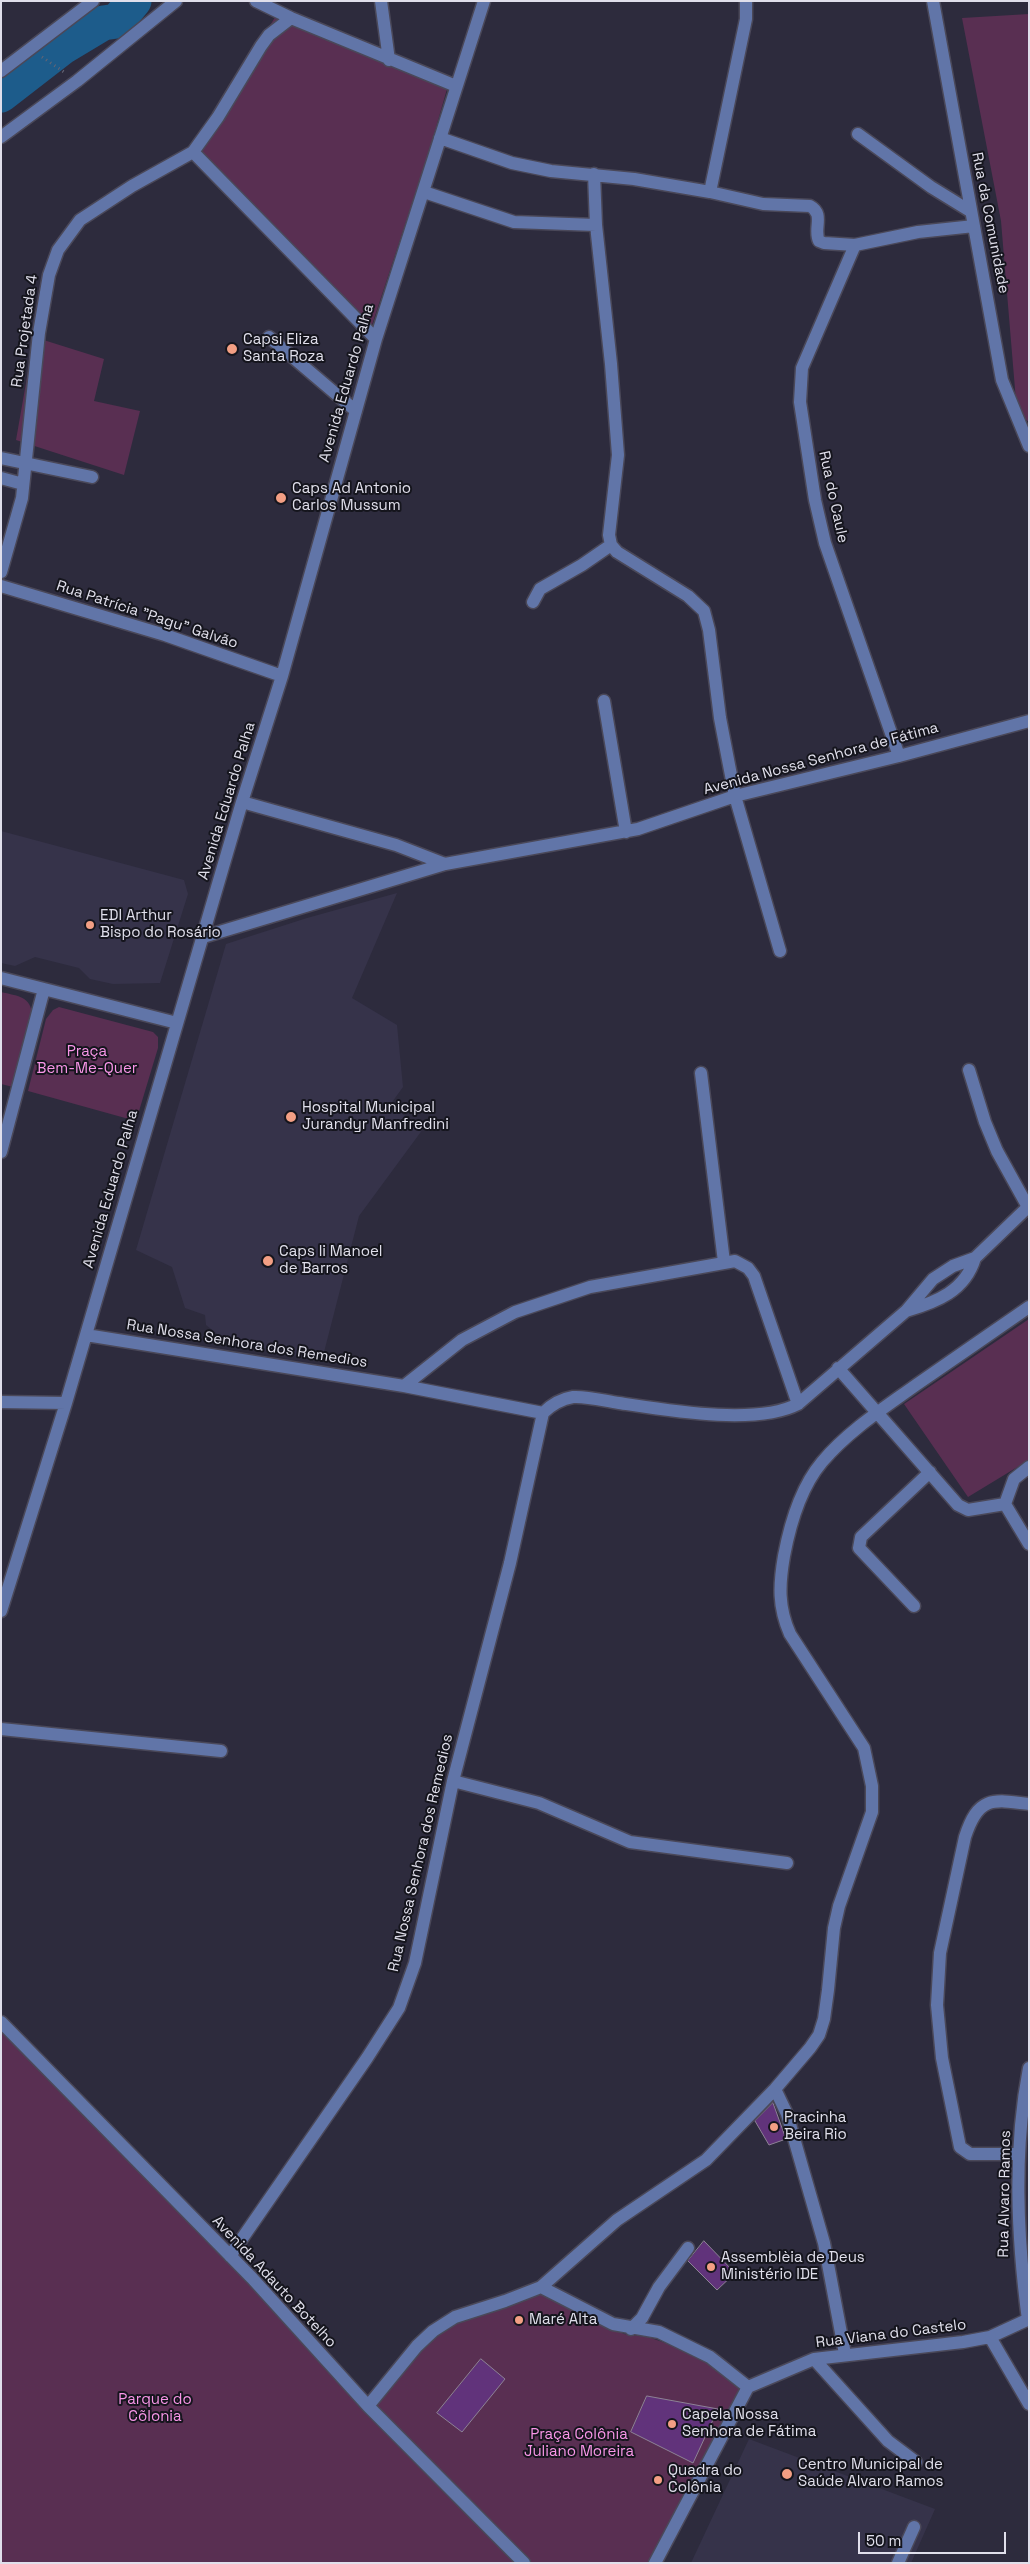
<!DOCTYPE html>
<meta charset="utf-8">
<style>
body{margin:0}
#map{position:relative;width:1030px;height:2564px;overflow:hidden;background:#2d2b3d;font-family:"Space Grotesk",sans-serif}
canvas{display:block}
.frame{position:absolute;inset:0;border:2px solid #e0dfeb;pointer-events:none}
.scale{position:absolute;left:858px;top:2532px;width:148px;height:22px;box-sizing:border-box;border:2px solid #e0dfeb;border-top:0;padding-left:6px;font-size:15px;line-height:18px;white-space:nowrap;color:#e0dfeb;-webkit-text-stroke:4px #15151d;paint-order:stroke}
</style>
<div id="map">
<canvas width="1030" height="2564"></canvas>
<div class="frame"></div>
<div class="scale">50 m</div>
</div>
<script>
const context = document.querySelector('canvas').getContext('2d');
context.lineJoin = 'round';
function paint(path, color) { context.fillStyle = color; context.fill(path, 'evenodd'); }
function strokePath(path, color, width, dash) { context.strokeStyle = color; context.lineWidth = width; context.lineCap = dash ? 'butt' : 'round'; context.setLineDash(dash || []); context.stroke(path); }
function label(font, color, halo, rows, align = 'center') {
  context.font = font + ' "Space Grotesk",sans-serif'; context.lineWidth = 4; context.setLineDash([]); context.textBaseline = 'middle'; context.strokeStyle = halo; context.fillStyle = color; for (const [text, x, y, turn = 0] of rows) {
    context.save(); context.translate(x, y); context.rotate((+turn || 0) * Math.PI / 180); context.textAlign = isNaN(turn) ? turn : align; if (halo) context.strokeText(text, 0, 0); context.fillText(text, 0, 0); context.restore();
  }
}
paint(new Path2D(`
 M 1,831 L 184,880 L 188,894 L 160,983 L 113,984 L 90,979 L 79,968 L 35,957 L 15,966 L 1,963 Z
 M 397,893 L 352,998 L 397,1025 L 403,1087 L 390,1105 L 423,1129 L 359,1216 L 322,1360 L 231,1345 L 206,1325 L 205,1315 L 185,1308 L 172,1267 L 136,1250 L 226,944 L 307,918 Z
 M 749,2439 L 935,2509 L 911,2563 L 691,2563 Z`), '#36334a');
paint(new Path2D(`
 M 277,14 L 411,71 L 447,89 L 429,152 L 372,325 L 193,152 Z
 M 1029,14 L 1029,422 L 1017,413 L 1001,221 L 962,18 Z
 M 34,337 L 104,359 L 94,401 L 140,411 L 124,475 L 16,440 Z
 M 1,992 C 17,996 32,996 32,1016 L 13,1087 L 1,1084 Z
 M 59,1007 L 153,1032 L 158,1037 L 158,1048 L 136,1121 L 28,1091 L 46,1019 L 53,1010 Z
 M 1029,1319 L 1029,1460 L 968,1497 L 904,1404 Z
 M 1,2030 L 522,2563 L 1,2563 Z
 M 540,2288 L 624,2334 L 648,2337 L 683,2349 L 748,2387 L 651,2563 L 529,2563 L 371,2406 L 417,2352 L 457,2320 Z`), '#592f52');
strokePath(new Path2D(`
 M 1,95 L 63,47 L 103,23 L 117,21 L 134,1`), '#1d5c8b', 35);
const building = new Path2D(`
 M 773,2103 L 786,2139 L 769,2145 L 755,2121 Z
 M 704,2241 L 735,2273 L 717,2290 L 688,2261 Z
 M 481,2359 L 505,2379 L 462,2432 L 437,2413 Z
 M 647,2396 L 718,2409 L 693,2463 L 631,2432 Z`);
paint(building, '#61337b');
strokePath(building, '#8d8295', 1);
const minor = new Path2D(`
 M 256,1 L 291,18 L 456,86
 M 381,1 L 389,60
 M 933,1 L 1002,380 L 1029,446
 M 1,71 L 93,1
 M 858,134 L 931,187 L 970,211
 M 1,137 L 77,81 L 176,1
 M 440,138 L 512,163 L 551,171 L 634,179 L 710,192 L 763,204 L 810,206 C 825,214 813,229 819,241 L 824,243 L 855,245 L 918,232 L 974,226
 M 193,152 L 376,339
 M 594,174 L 596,225 L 611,364 L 618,455 L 609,535 L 611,545 L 617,552 L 688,596 L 704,611 L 709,630 L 720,718 L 735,796 L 780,951
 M 424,192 L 514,222 L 596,225
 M 710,192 L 746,19 L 746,1
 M 855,245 L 802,368 L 800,402 L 815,500 L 825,543 L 899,756
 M 269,337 L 356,411
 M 1,458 L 92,477
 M 1,478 L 23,484
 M 1,572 L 22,498 L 39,333 L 49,275 L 58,250 L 80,220 L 132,186 L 193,152 L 218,117 L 261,46 L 269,35 L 291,18
 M 1,586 L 165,635 L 282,676
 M 533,602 L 540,589 L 582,565 L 611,545
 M 604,701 L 626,832
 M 242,802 L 396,845 L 445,864
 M 203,937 L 445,864 L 638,829 L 735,796 L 899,756 L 1029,721
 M 1,978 L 177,1023
 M 969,1070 L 985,1122 L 997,1151 L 1028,1207
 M 701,1073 L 724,1262
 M 1,1152 L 44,989
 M 906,1311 C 937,1302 965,1291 975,1258
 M 86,1335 L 404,1386 L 543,1413 L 510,1563 L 453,1781 L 415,1963 L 399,2008 L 367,2058 L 230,2256
 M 838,1368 L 958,1505 L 968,1510 L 1005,1504
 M 404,1386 L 462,1340 L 515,1312 L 590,1287 L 735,1261 L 748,1268 L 754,1276 L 798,1404
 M 1,1402 L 66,1403
 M 543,1413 C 552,1404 561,1399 573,1397 C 587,1396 605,1401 619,1403 C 666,1410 756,1426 798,1404 L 906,1311 L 933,1279 L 953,1266 L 975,1258 L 1029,1206
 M 1005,1504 L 1029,1544
 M 1005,1504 L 1014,1479 L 1029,1467
 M 914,1606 L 859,1548 L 861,1537 L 930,1472
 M 1,1611 L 66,1403 L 242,802 L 282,676 L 376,339 L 484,1
 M 1,1729 L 221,1751
 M 453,1781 L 539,1803 L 630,1842 L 787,1863
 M 1,2022 L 252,2278 L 368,2406 L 524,2563
 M 775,2089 L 787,2114 L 824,2243 L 845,2354
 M 1019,2154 L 970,2154 L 960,2147 L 942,2058 L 937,2005 L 940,1953 L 965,1837 C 978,1797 991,1799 1029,1804
 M 541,2287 L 613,2324 L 659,2332 L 710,2357 L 748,2387
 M 1028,2320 C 1017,2236 1013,2151 1029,2068
 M 631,2329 L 642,2318 L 659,2287 L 688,2248
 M 990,2337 L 1029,2404
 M 814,2359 L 888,2441 L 916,2462
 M 368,2406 L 417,2346 L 433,2331 L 455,2317 L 505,2301 L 541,2287 L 617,2220 L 706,2160 L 775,2089 L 810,2048 L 819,2035 L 824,2019 L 828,1990 L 834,1928 L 839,1906 L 872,1812 L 872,1786 L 864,1748 L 790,1634 C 778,1607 779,1585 784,1556 C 790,1524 801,1487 822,1462 C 848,1431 884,1408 916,1385 C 954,1359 991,1333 1029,1307
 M 655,2563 L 748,2387 L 814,2359 L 963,2342 L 990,2337 L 1029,2319
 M 898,2563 L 914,2527`);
strokePath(minor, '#4a4859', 15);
strokePath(new Path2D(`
 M 42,57 L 64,72`), '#666575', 3, [1, 4]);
strokePath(minor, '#6175a8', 12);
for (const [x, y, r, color] of [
 [232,349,6,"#f39f84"],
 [281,498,6,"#f39f84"],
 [90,925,5,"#f39f84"],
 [291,1117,6,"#f39f84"],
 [268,1261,6,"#f39f84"],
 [774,2127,5,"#f39f84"],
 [711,2267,5,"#f39f84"],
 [519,2320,5,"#f39f84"],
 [672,2424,5,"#f39f84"],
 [787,2474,6,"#f39f84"],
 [658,2480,5,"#f39f84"]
]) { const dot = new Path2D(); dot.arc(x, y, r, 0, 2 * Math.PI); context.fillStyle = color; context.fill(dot); strokePath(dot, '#15151d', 2); }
label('15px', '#e0dfeb', '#15151d', [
 ["Rua da Comunidade",990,223,79],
 ["Rua Projetada 4",25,331,-82],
 ["Avenida Eduardo Palha",347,383,-74],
 ["Rua do Caule",833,497,78],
 ["Rua Patrícia \"Pagu\" Galvão",147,615,18],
 ["Avenida Nossa Senhora de Fátima",821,759,-15],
 ["Avenida Eduardo Palha",227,801,-73],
 ["Avenida Eduardo Palha",111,1189,-74],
 ["Rua Nossa Senhora dos Remedios",247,1344,9],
 ["Rua Nossa Senhora dos Remedios",421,1853,-77],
 ["Rua Alvaro Ramos",1005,2194,-89],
 ["Avenida Adauto Botelho",274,2282,47],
 ["Rua Viana do Castelo",891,2334,-7]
]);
label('15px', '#e0dfeb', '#15151d', [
 ["Capsi Eliza",243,340],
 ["Santa Roza",243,357],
 ["Caps Ad Antonio",292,489],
 ["Carlos Mussum",292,506],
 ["EDI Arthur",100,916],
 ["Bispo do Rosário",100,933],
 ["Hospital Municipal",302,1108],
 ["Jurandyr Manfredini",302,1125],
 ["Caps Ii Manoel",279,1252],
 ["de Barros",279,1269],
 ["Pracinha",784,2118],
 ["Beira Rio",784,2135],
 ["Assemblèia de Deus",721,2258],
 ["Ministério IDE",721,2275],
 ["Maré Alta",529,2320],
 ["Capela Nossa",682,2415],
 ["Senhora de Fátima",682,2432],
 ["Centro Municipal de",798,2465],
 ["Saúde Alvaro Ramos",798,2482],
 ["Quadra do",668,2471],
 ["Colônia",668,2488]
], 'left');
label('15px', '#f996e8', '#15151d', [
 ["Praça",87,1052],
 ["Bem-Me-Quer",87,1069],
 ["Parque do",155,2400],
 ["Cõlonia",155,2417],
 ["Praça Colônia",579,2435],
 ["Juliano Moreira",579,2452]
]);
</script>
